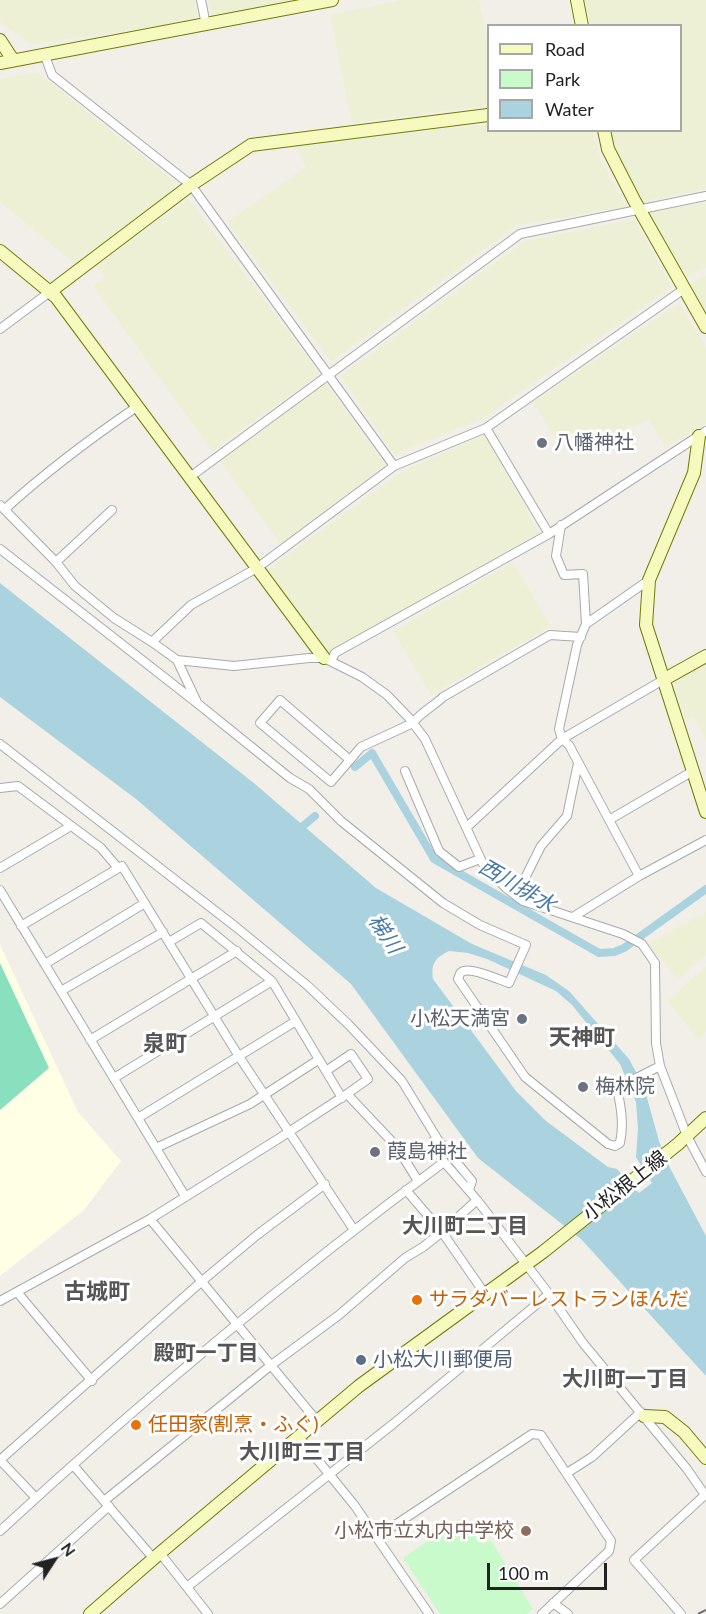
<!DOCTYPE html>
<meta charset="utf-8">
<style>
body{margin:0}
#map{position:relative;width:706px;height:1614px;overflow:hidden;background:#f2efe9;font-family:Lato,sans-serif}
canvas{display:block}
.legend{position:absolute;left:487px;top:24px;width:195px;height:108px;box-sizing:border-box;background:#fff;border:2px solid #a7a7a7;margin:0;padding:8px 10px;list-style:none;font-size:18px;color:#222}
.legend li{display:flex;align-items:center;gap:12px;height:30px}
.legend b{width:30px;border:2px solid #a7a7a7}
.north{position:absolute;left:24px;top:1530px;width:60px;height:60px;-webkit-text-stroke:4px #fff;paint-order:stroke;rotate:54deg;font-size:16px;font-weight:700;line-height:24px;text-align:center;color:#222}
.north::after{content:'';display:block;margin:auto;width:21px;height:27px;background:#222;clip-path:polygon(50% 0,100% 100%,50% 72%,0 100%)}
.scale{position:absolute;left:487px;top:1563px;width:120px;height:27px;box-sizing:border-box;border:3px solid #222;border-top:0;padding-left:8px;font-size:18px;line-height:21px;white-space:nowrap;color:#222;-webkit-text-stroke:4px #fff;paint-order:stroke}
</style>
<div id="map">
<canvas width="706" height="1614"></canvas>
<ul class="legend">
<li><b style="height:8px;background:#f7fabf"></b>Road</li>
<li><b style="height:16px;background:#c8facc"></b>Park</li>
<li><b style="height:16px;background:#aad3df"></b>Water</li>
</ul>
<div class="north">N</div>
<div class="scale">100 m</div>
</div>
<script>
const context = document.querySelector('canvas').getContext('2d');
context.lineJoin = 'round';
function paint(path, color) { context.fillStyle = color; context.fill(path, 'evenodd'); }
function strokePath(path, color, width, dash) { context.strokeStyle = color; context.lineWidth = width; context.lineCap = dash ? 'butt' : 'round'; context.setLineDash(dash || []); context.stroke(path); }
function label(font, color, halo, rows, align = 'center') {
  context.font = font + ' Lato,"Noto Sans JP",sans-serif'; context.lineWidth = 6; context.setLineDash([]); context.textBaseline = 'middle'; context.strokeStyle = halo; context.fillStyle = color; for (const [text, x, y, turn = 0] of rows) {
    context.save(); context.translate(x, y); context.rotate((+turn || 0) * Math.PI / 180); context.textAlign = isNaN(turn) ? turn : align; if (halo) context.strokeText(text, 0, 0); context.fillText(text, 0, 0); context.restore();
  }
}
paint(new Path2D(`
 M 0,945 L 78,1112 L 121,1161 L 84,1210 L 0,1276 Z`), '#ffffe5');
paint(new Path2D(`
 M 0,0 L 194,0 L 198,21 L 32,44 L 0,22 Z
 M 208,0 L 307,0 L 212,20 Z
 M 401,0 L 479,0 L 488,46 L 488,106 L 352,123 L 330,15 Z
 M 585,0 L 706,0 L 706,189 L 640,202 L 614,145 L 611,131 L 680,130 L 680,26 L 590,25 Z
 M 37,72 L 175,182 L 175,191 L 76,265 L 0,202 L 0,79 Z
 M 488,124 L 488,130 L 593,131 L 601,160 L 626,207 L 517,225 L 331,362 L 227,222 L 306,167 L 294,145 Z
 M 188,199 L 320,374 L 212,451 L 93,286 L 105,277 L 97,266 Z
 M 706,202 L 706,267 L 684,280 L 647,213 Z
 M 634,219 L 672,287 L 483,418 L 394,455 L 341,376 L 523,242 Z
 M 706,275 L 706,318 L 688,286 Z
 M 679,303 L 706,347 L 706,424 L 665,447 L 649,420 L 581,447 L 555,439 L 533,402 Z
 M 326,383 L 385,465 L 281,544 L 220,461 Z
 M 485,434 L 539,533 L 328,653 L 267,570 L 401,472 Z
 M 513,562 L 551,626 L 431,695 L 393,631 Z
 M 706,664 L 706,740 L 694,717 L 686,722 L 674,683 Z
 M 706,912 L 706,955 L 678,980 L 648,943 Z
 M 706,967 L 706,1031 L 698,1039 L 667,1001 Z`), '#eef0d5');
paint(new Path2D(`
 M 463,1516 L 483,1544 L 491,1540 L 533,1609 L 527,1614 L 440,1614 L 403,1558 Z`), '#c8facc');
paint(new Path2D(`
 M 0,963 L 49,1068 L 0,1110 Z`), '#88e0be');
paint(new Path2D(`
 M 0,583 L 255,784 L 376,888 L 472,944 L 546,975 L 569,991 L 629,1059 L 644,1087 L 659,1141 L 670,1168 L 706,1236 L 706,1376 L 581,1239 L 478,1158 L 351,984 L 136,799 L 0,697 ZM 449,951 L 468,953 L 487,959 L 556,991 L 572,1005 L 620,1064 L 636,1102 L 638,1128 L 636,1157 L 652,1183 L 639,1193 L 617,1169 L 608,1167 L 546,1121 L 516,1091 L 433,979 C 431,963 435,958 449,951 Z`), '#aad3df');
strokePath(new Path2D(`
 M 355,767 L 372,753 L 434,859 L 599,953 L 614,952 L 624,948 L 706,889
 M 297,831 L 315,816`), '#aad3df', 8);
const street = new Path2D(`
 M 201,0 L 206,25
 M 45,56 L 52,75 L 191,185 L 394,466
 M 0,329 L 51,291
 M 486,428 L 549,534
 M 190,477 L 520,234 L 706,196
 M 0,505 L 56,562 L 75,586 L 114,618 L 152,642 L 177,660 L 234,666 L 309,658 L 324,658 L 362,677 L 387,695 L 410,719 L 425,739 L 484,866 L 506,888 L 523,901 L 623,934 L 642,944 L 655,963 L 656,1043 L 660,1066 L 687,1136 L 706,1172
 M 5,509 C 47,471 91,438 138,406
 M 561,525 L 556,556 L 564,575 L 583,574 L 586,624 L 577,645 L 559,729 L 562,739 L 569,745 L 639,876 L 706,840
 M 0,549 L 197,703 L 290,778 L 309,789 L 341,821 L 443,903 L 480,925 L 526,945 L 509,983 C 500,980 473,968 464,971 C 459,972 460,975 458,979 L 525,1077 L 608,1144 L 615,1146 L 620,1143 C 624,1124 621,1107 617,1088 L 660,1066
 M 56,562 L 112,510
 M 586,624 L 649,580
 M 152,642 L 191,605 L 257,568 L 394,466 L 486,428 L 684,289
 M 177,660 L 196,700
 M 331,661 L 335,653 L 549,534 L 706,431
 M 0,744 L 236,927 L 308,986 L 348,1024 L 402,1081 L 438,1140 L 472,1181 L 469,1190
 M 350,760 L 280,700 L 260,723 L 331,782 L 361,747 L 413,723 C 421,712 434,706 443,697 L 550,635 L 581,637
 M 405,771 L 439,851 L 459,867 L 480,859
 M 0,788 L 18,786 L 101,848 L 118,868
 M 609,820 L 693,771
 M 467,827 L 562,739 L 663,680
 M 0,868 L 71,826
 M 0,890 L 185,1196
 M 511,892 L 525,878 L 541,846 L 567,816 L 578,763
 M 573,917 L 639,876
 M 21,926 L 122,866 L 238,1055 L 354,1230
 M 169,942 L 201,923 L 272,981 L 342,1098
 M 45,964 L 145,903
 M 61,991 L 163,932
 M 90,1040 L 237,951
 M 326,1071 L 351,1054 L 368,1079 L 347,1094
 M 114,1078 L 272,981
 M 138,1118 L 296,1021
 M 433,1141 L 444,1162
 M 156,1148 L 250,1104 L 318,1060
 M 406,1190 L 442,1232 L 485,1294
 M 150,1219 L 317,1421
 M 17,1292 L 92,1381
 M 0,1301 L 150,1219 L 278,1139 L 347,1094 L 397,1147 L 418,1181
 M 299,1437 L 355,1506 L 429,1614
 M 0,1460 L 201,1282 L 257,1235 L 325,1184
 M 0,1460 L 36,1498
 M 73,1465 L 154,1559
 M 567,1473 L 592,1457 L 641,1412
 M 104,1501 L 270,1366 L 339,1315 L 405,1258 L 423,1247 L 442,1232 L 477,1200
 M 0,1531 C 142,1400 289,1277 444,1162 L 477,1200 L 549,1294 L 583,1343 L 687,1469 L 705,1495 L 634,1560 L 681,1614
 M 377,1537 L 532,1434 L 541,1435 L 611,1541 L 609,1551 L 542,1614
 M 160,1553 L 208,1614
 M 187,1587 L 393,1424 L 549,1294
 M 553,1603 L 568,1614
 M 0,1604 L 109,1506`);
const secondary = new Path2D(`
 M 577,0 L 582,26
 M 0,40 L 13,60
 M 0,63 L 332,0
 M 604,130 L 608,149 L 634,200 L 706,327
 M 0,251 L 56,297 L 324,658
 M 51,291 L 191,185 L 251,145 L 488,115
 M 699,436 L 694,473 L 649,580 L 646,625 L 706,812
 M 663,680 L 706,656
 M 644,1416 L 665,1417 L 684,1432 L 706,1458
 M 90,1614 L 160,1553 L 359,1386 L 543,1252 L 678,1144 L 706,1118`);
strokePath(street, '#a9a9a9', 10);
strokePath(secondary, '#707d05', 14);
strokePath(street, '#fff', 8);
strokePath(secondary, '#f7fabf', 12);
strokePath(new Path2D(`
 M 698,1614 L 706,1610`), '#707070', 2, [12, 12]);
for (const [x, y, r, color] of [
 [542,443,6,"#6b7280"],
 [522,1019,6,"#6b7280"],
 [583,1087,6,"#6b7280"],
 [375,1152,6,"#6b7280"],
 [417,1300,6,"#e8710a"],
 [361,1360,6,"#5c6f8a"],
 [136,1425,6,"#e8710a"],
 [526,1531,6,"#8d6e63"]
]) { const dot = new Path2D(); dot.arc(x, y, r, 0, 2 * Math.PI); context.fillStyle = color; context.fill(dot); strokePath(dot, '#fff', 2); }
label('20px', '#5b616d', '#fff', [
 ["八幡神社",554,443],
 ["小松天満宮",510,1019,"right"],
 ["梅林院",595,1087],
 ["葭島神社",387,1152]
], 'left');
label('20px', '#222', '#fff', [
 ["小松根上線",625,1186,-38]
]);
label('20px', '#c56008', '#fff', [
 ["サラダバーレストランほんだ",429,1300],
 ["任田家(割烹・ふぐ)",148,1425]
], 'left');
label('20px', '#4e5e75', '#fff', [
 ["小松大川郵便局",373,1360]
], 'left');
label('20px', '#785e54', '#fff', [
 ["小松市立丸内中学校",514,1531]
], 'right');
label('italic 21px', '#4a7aab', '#fff', [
 ["西川排水",517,886,30],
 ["梯川",385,934,56]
]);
label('bold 21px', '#555', '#fff', [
 ["大川町二丁目",465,1226],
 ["殿町一丁目",206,1353],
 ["大川町一丁目",625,1379],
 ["大川町三丁目",302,1452]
]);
label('bold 22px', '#555', '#fff', [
 ["天神町",582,1038],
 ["泉町",165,1044],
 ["古城町",97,1292]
]);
</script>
